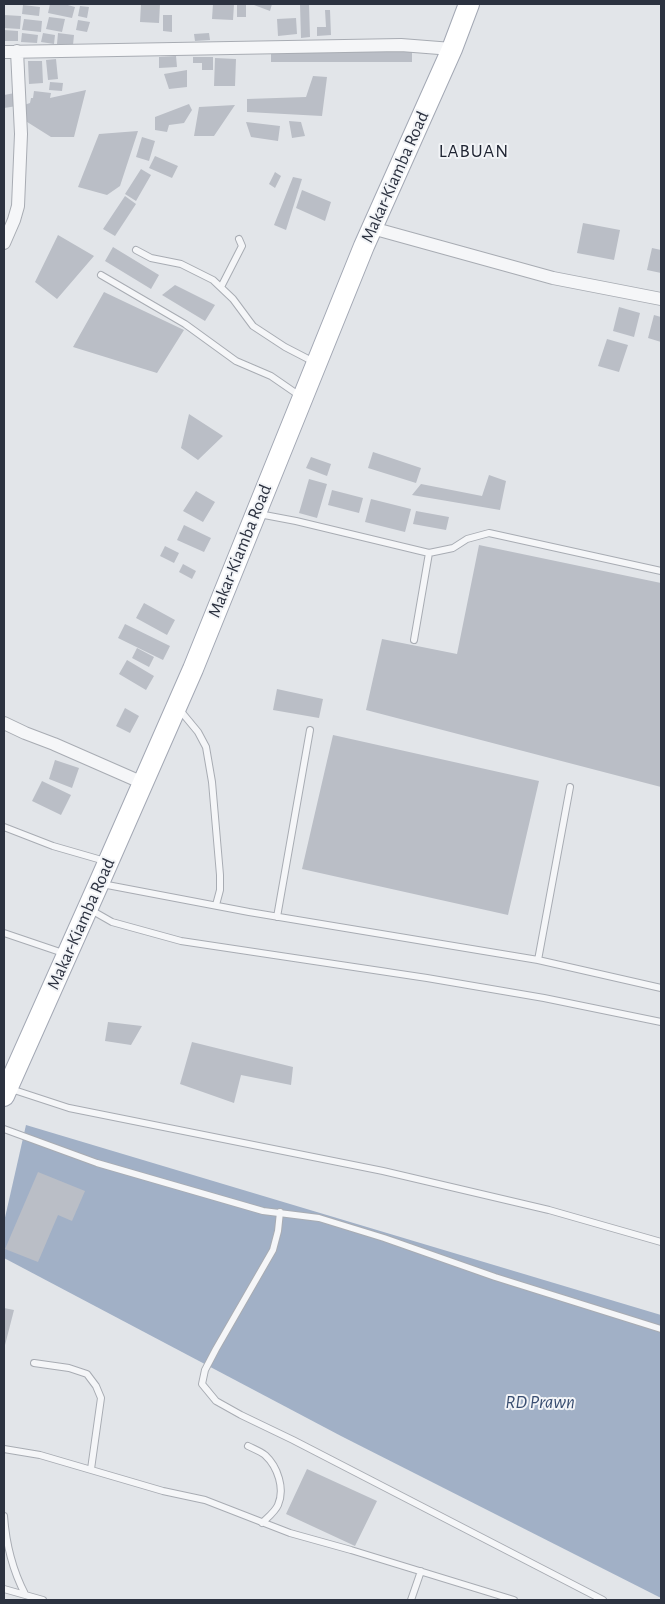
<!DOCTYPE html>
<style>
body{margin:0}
#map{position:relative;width:665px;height:1604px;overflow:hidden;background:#e2e5e9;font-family:"Alegreya Sans",sans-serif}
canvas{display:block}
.frame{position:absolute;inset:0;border:5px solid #2c3240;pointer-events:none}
</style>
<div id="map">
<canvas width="665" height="1604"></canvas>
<div class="frame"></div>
</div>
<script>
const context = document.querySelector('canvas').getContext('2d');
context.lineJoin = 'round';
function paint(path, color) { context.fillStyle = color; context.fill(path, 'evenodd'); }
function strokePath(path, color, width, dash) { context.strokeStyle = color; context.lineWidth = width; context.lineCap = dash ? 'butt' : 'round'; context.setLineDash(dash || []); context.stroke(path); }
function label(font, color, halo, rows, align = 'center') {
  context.font = font + ' "Alegreya Sans",sans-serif'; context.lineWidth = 4; context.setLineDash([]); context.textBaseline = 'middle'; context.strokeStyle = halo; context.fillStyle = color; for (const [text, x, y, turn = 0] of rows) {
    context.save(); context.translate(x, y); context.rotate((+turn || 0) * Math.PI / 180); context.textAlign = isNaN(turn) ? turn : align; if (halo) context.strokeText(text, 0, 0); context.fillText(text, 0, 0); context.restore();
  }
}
paint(new Path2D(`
 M 26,1125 L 661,1315 L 661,1598 L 341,1436 L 4,1258 L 4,1222 Z`), '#a1b0c6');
paint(new Path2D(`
 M 50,4 L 64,4 L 75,7 L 72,18 L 48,13 Z
 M 141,4 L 160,4 L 159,23 L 140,22 Z
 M 213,4 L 234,4 L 233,20 L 212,19 Z
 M 254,4 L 272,4 L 270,11 L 254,5 Z
 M 300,4 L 309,4 L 310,37 L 301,38 Z
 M 23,5 L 40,7 L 39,16 L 22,14 Z
 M 237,5 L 246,5 L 246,17 L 237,17 Z
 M 80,6 L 89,7 L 87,18 L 78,16 Z
 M 325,10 L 330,10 L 331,35 L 317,36 L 317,27 L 326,27 Z
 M 4,15 L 21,16 L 20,29 L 4,28 Z
 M 163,15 L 172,15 L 172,32 L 163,31 Z
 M 49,17 L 65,19 L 62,32 L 46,29 Z
 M 296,18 L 297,34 L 278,36 L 277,19 Z
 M 24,19 L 42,21 L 41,32 L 22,30 Z
 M 78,20 L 90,22 L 87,32 L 76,30 Z
 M 4,30 L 18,31 L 18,41 L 4,41 Z
 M 22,33 L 38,35 L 37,43 L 21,42 Z
 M 43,33 L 55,35 L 54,44 L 41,42 Z
 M 58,33 L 74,35 L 73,45 L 57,44 Z
 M 209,33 L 210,40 L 195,41 L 194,34 Z
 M 271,52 L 412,52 L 412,62 L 271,62 Z
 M 176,56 L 177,67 L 159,68 L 159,57 Z
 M 193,57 L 213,57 L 213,70 L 202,70 L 202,63 L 193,63 Z
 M 215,58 L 236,59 L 235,86 L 214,86 Z
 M 56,59 L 58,79 L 48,80 L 46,60 Z
 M 28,61 L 42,61 L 43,83 L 29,84 Z
 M 187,70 L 187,87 L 169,89 L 164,74 Z
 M 313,76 L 327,77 L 322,116 L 247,112 L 247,99 L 306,97 Z
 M 50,82 L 63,83 L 62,91 L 49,90 Z
 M 86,90 L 74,137 L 51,137 L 24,120 L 24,105 L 30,103 L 31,98 L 33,98 L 34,91 L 51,93 L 50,98 Z
 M 15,93 L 17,106 L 4,108 L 4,95 Z
 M 189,104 L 192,110 L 184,123 L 169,125 L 167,132 L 155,130 L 155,117 Z
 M 235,105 L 214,136 L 194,136 L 199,107 Z
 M 289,121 L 301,122 L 305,136 L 292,138 Z
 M 246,122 L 280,126 L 278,141 L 251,137 Z
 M 138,131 L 120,186 L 107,195 L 78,187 L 99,134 Z
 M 142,137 L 155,141 L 149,161 L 136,157 Z
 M 155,156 L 178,166 L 172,178 L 149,168 Z
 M 141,169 L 151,175 L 136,201 L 125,194 Z
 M 275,172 L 281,176 L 275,188 L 269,184 Z
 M 293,177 L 302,179 L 286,230 L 274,225 Z
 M 302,190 L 331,202 L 325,221 L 296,208 Z
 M 125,196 L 136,204 L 115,236 L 103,229 Z
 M 583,223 L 620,230 L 614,260 L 577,253 Z
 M 58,235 L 94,256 L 57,299 L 35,282 Z
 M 113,247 L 159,275 L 151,289 L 105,261 Z
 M 652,248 L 661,250 L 661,273 L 647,270 Z
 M 175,285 L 215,305 L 205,321 L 162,295 Z
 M 104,292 L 184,330 L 157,373 L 73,347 Z
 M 619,307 L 640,313 L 634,337 L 613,331 Z
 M 654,315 L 661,317 L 661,342 L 648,338 Z
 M 607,339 L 628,345 L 619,372 L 598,366 Z
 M 189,414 L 223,436 L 198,460 L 181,448 Z
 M 373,452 L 421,468 L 416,483 L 368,468 Z
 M 311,457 L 331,464 L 327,476 L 306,468 Z
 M 489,475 L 506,481 L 500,510 L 412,495 L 421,484 L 482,496 Z
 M 309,479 L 327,484 L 317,518 L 299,513 Z
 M 332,490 L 363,498 L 359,513 L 328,505 Z
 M 196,491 L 215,502 L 203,522 L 183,511 Z
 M 371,499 L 411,509 L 405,532 L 365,522 Z
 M 416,511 L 449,517 L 446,530 L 413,524 Z
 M 184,525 L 211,538 L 204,552 L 177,540 Z
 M 479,545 L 661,583 L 661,787 L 366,710 L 382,639 L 457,654 Z
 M 165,546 L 179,553 L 174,563 L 160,556 Z
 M 183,564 L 196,571 L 192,579 L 179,572 Z
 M 144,603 L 175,620 L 167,635 L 136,618 Z
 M 125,624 L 170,646 L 163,660 L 118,638 Z
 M 137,648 L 154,657 L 149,667 L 132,658 Z
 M 127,660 L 154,676 L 146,690 L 119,674 Z
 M 277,689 L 323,699 L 319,718 L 273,710 Z
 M 125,708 L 139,716 L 130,733 L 116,726 Z
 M 333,735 L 539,781 L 508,915 L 302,869 Z
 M 55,760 L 79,768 L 72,788 L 49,779 Z
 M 42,781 L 71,795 L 61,815 L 32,801 Z
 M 108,1022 L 142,1026 L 131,1045 L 105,1041 Z
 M 192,1042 L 293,1067 L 291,1085 L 241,1075 L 234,1103 L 180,1084 Z
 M 38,1172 L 85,1191 L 72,1221 L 58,1215 L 38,1262 L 5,1249 Z
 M 4,1308 L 14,1310 L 4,1349 Z
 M 307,1469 L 377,1501 L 355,1546 L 286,1514 Z`), '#babec6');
const lane = new Path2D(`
 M 136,250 L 151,258 L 181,264 L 213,280 L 233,299 L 253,326 L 285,347 L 314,362
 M 101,275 L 185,324 L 236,361 L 271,376 L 300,396
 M 221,287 L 242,246 L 239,239
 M 259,514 L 296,521 L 429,553 L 453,548 L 467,539 L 489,533 L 661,571
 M 414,640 L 429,553
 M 179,709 L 198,732 L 206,747 L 212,782 L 220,875 L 220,890 L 216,905
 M 4,827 L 53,846 L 105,861
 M 102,884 L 249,912 L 538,960 L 661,988
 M 91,910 L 112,922 L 181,941 L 427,978 L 544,998 L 661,1022
 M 277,917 L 310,730
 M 4,933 L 66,954
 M 538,960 L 570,787
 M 11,1089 L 69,1108 L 383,1171 L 549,1210 L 661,1242
 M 4,1129 L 97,1163 L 263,1211 L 319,1218 L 384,1238 L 495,1277 L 661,1329
 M 280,1212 L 278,1231 L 273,1250 L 216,1349 L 205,1370 L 202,1384 L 216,1401 L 241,1415 L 293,1440 L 603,1600
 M 34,1363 L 69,1368 L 87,1374 L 96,1386 L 101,1398 L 91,1469
 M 248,1446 C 254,1449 260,1451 265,1455 C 278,1467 285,1489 278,1505 C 275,1512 267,1518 262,1523
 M 4,1449 L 40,1455 L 163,1491 L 205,1500 L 290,1533 L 351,1550 L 514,1600
 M 4,1516 C 6,1544 12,1569 25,1594
 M 4,1589 L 43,1600
 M 411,1600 L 421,1571`);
const street = new Path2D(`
 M 4,52 L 401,45 L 452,49
 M 372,228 L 553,278 L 661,299
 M 4,243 L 14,220 L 18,206 L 21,134 L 17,51
 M 4,723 L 25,733 L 54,744 L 143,783`);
const primary = new Path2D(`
 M 4,1096 L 99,883 L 193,669 L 364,246 L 452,49 L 469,4`);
strokePath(lane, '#a8acb3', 8);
strokePath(street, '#a8acb3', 14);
strokePath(primary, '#a3a8b4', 22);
strokePath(lane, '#f5f6f8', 6);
strokePath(street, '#f5f6f8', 12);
strokePath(primary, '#fff', 20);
label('18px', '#2c3240', '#f2f4f7', [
 ["Makar-Kiamba Road",395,177,-66],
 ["Makar-Kiamba Road",240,551,-68],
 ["Makar-Kiamba Road",81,924,-66]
]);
context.letterSpacing = '1px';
label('19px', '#1e2331', '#f2f4f7', [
 ["LABUAN",474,151]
]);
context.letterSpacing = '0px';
label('italic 19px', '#394e71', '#f2f4f7', [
 ["RD Prawn",540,1402]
]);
</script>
